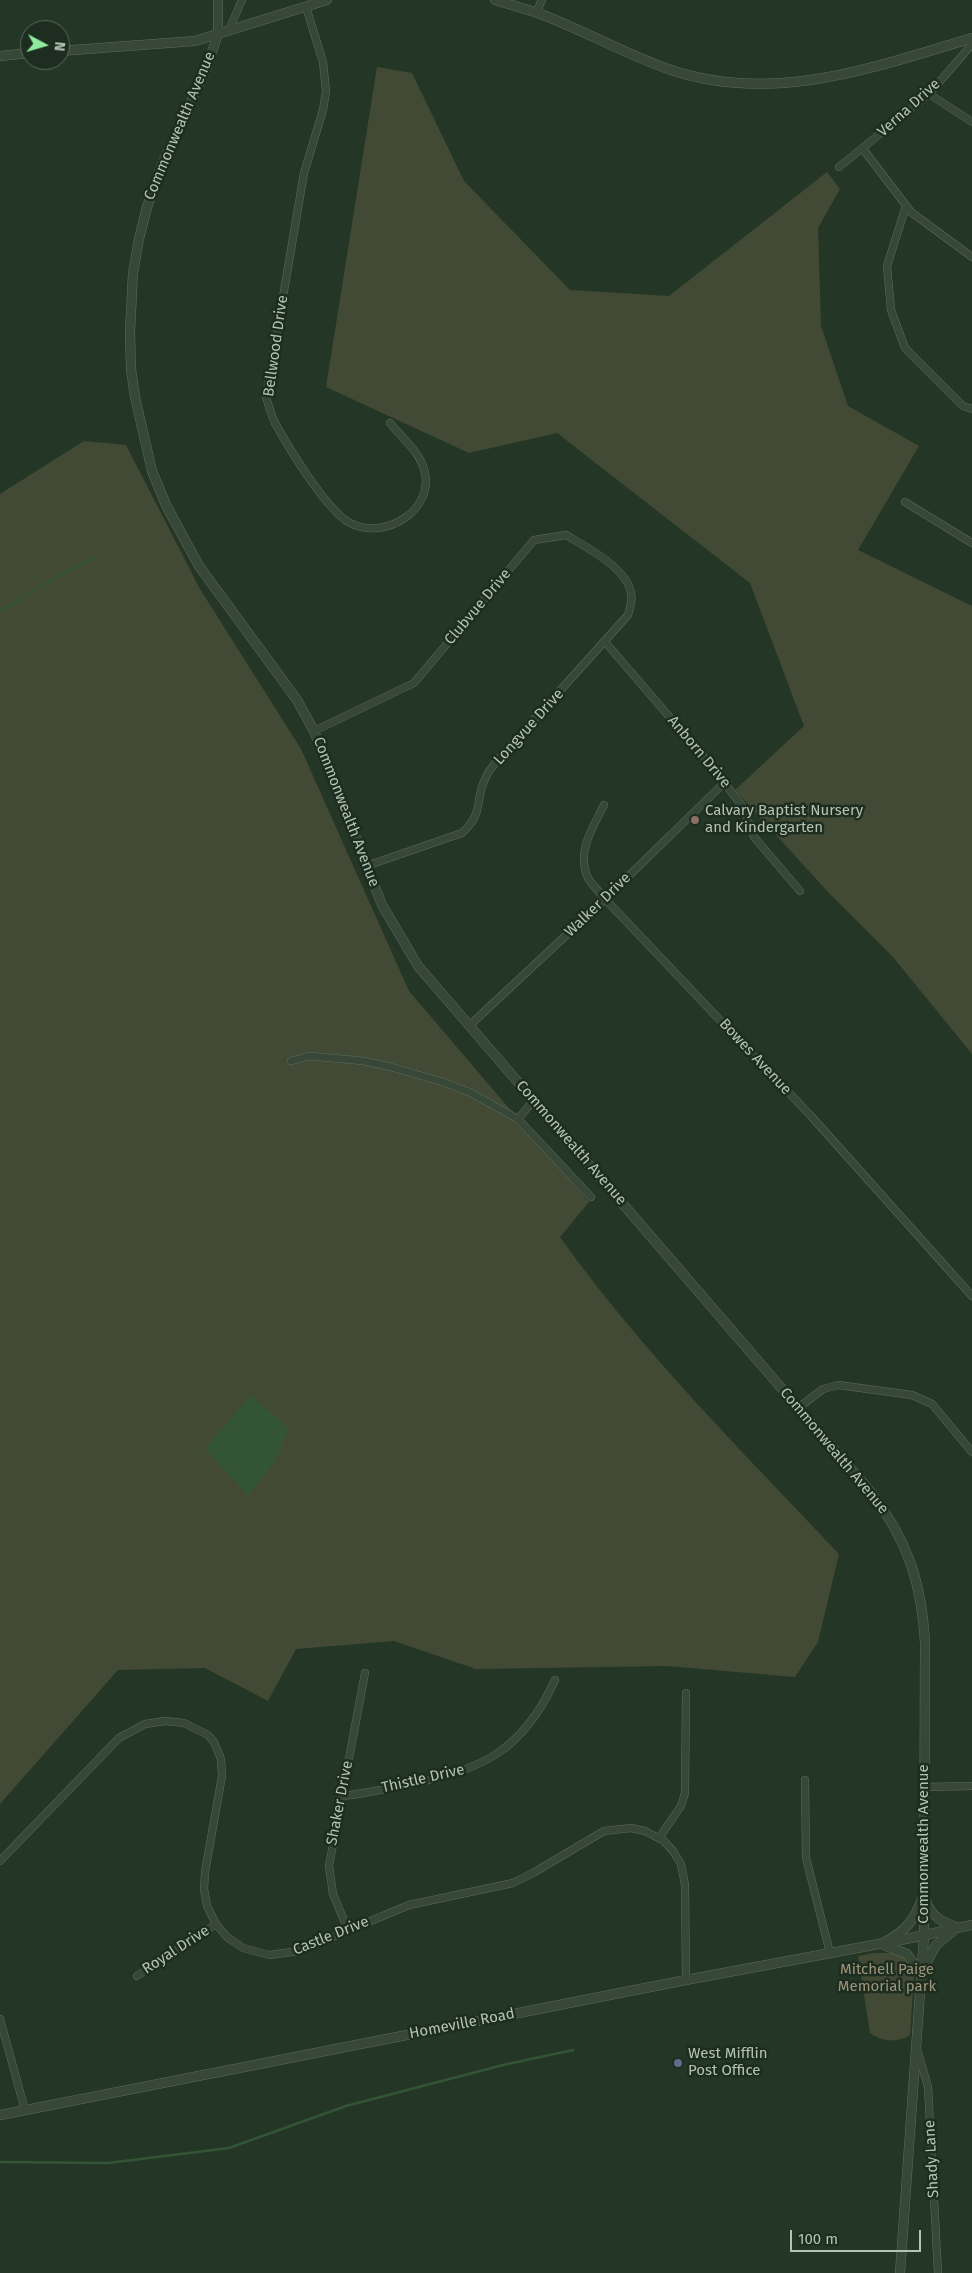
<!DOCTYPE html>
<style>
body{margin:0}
#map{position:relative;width:972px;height:2273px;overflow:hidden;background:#243726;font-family:"Fira Sans",sans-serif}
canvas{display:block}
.north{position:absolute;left:20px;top:20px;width:50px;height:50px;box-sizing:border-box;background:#1d2d1f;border:1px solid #59695b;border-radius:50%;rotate:96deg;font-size:14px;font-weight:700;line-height:20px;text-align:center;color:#b2c4b5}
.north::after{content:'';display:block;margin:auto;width:18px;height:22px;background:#8fec9e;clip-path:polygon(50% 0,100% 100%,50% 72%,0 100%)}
.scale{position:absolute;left:790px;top:2230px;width:131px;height:22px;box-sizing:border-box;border:2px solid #b2c4b5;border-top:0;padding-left:6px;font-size:15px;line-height:18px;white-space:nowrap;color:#b2c4b5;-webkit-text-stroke:4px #1d2d1f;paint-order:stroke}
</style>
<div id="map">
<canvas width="972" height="2273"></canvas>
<div class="north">N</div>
<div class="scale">100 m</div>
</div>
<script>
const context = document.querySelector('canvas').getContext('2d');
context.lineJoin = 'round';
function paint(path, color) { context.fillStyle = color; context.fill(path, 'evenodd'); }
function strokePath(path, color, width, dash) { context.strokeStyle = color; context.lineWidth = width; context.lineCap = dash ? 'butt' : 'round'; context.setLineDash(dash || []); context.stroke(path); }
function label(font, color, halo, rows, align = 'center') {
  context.font = font + ' "Fira Sans",sans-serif'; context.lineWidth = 5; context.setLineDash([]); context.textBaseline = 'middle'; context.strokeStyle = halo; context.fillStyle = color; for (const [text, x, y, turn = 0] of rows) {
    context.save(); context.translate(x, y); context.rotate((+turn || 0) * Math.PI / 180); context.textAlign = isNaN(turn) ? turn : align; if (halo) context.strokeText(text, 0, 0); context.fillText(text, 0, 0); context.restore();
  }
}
paint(new Path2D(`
 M 377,67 L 412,73 L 464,181 L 570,290 L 669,296 L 827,172 L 840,189 L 818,228 L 821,326 L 848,406 L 919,446 L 858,550 L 972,606 L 972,1054 L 893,957 L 828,892 L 735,790 L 804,726 L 750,583 L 557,433 L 469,453 L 326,387 Z
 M 84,441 L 126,445 L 200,589 L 301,749 L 409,991 L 589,1202 L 560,1237 C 642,1352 743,1452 839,1554 L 818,1642 L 795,1677 L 667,1666 L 476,1669 L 394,1641 L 296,1649 L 268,1701 L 205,1668 L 118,1670 L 0,1804 L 0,494 Z
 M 875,1953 L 892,1953 L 904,1957 L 914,1974 L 910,2035 C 898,2043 882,2042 870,2033 L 858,1956 Z`), '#424a35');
paint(new Path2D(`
 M 251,1395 L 289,1429 L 274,1463 L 248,1496 L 205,1449 Z`), '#335436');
strokePath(new Path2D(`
 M 0,612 L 27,594 L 96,556
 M 0,2162 L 108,2163 L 229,2148 L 346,2106 L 503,2065 L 573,2050`), '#335436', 2.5);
const minor = new Path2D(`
 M 306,7 L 323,62 L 326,91 L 323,110 L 304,173 L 266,397 C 269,406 271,415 275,423 C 289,448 326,510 350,523 C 385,541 436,510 424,469 C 419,451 401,437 390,423
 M 536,13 L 542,0
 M 229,30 L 242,0
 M 929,94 L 972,122
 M 863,149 L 911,212 L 972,257
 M 839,167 L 929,94 L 972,44
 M 906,206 L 887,266 L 891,310 L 905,348 L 963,406 L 972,409
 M 905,502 L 972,543
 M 606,643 L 709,763 L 743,807 L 754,837 L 800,891
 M 314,731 L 414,683 L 534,540 L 566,535 C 586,547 627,568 631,593 C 633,599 630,608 628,615 L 495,763 C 492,768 488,772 486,777 C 474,800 485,812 462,833 L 366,866
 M 604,805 C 593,827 576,852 588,878 C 592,885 600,892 605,899 L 811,1116 L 972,1296
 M 470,1025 L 605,899 L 724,783
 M 291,1061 L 309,1056 L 364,1061 L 391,1067 L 443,1082 L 469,1092 L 518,1119 L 534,1100
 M 518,1119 L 591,1197
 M 798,1408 L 823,1389 L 838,1385 L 912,1395 L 932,1404 L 972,1452
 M 805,1780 L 806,1858 L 830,1953
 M 925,1787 L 972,1786
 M 342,1796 C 363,1794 385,1789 406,1785 C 480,1770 522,1753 555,1680
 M 659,1838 L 681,1806 L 685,1793 L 686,1693
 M 0,1861 L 119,1738 L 145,1724 L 165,1721 L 184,1723 L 208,1735 L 214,1742 L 221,1759 L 222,1776 L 205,1872 L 204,1889 L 207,1906 L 216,1924 L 227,1937 L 243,1948 L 269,1955 L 299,1951 L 409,1905 L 513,1883 L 533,1873 L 604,1831 L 631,1828 L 645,1831 L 664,1841 L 673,1851 L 681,1864 L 685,1885 L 686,1980
 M 348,1930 L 333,1894 L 329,1866 L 365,1673
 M 137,1976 L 216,1924
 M 0,2019 L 25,2110
 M 917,2049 L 928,2087 L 938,2273`);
const tertiary = new Path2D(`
 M 218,0 L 218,34 L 207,67 L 162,164 L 147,207 L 139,239 L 133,273 L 130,331 L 131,369 L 135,397 L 152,471 L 166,505 L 199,566 L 297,700 L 314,731 L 382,905 L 418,966 L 870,1491 C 907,1539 922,1583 925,1643 L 924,1936 L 900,2273
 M 495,0 C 508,4 522,8 535,12 C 580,28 622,53 668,69 C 772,105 872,68 972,38
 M 60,51 L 195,41 L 327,0
 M 0,56 L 30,53
 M 926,1901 C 931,1917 943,1922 958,1928
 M 886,1941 C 906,1932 915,1918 922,1899
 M 884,1945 L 907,1954 L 921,1974
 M 924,1967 L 936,1945 L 953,1931
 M 0,2115 L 686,1980 L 911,1938 L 972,1925`);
strokePath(minor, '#5b6c5d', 8);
strokePath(tertiary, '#5b6c5d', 10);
strokePath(minor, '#374839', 7);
strokePath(tertiary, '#374839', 9);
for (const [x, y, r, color] of [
 [695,820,5,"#8d6e63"],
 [678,2063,5,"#5c6f8a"]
]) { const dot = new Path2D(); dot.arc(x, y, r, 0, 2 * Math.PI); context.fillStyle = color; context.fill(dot); strokePath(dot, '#1d2d1f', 2); }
label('15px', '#b2c4b5', '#1d2d1f', [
 ["Verna Drive",909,108,-42],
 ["Commonwealth Avenue",180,126,-67],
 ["Bellwood Drive",276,346,-82],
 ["Clubvue Drive",478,607,-50],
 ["Longvue Drive",529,727,-48],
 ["Anborn Drive",699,752,50],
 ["Commonwealth Avenue",346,812,69],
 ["Walker Drive",598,905,-44],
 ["Bowes Avenue",755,1057,47],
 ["Commonwealth Avenue",571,1143,49],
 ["Commonwealth Avenue",834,1451,50],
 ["Thistle Drive",423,1779,-13],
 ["Shaker Drive",340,1803,-79],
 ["Commonwealth Avenue",924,1844,-90],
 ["Castle Drive",331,1936,-22],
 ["Royal Drive",176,1950,-33],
 ["Homeville Road",462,2024,-11],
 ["Shady Lane",932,2159,-93]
]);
label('15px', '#b2c4b5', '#1d2d1f', [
 ["Calvary Baptist Nursery",705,811],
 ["and Kindergarten",705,828],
 ["West Mifflin",688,2054],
 ["Post Office",688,2071]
], 'left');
label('15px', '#9d957b', '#1d2d1f', [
 ["Mitchell Paige",887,1970],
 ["Memorial park",887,1987]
]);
</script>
